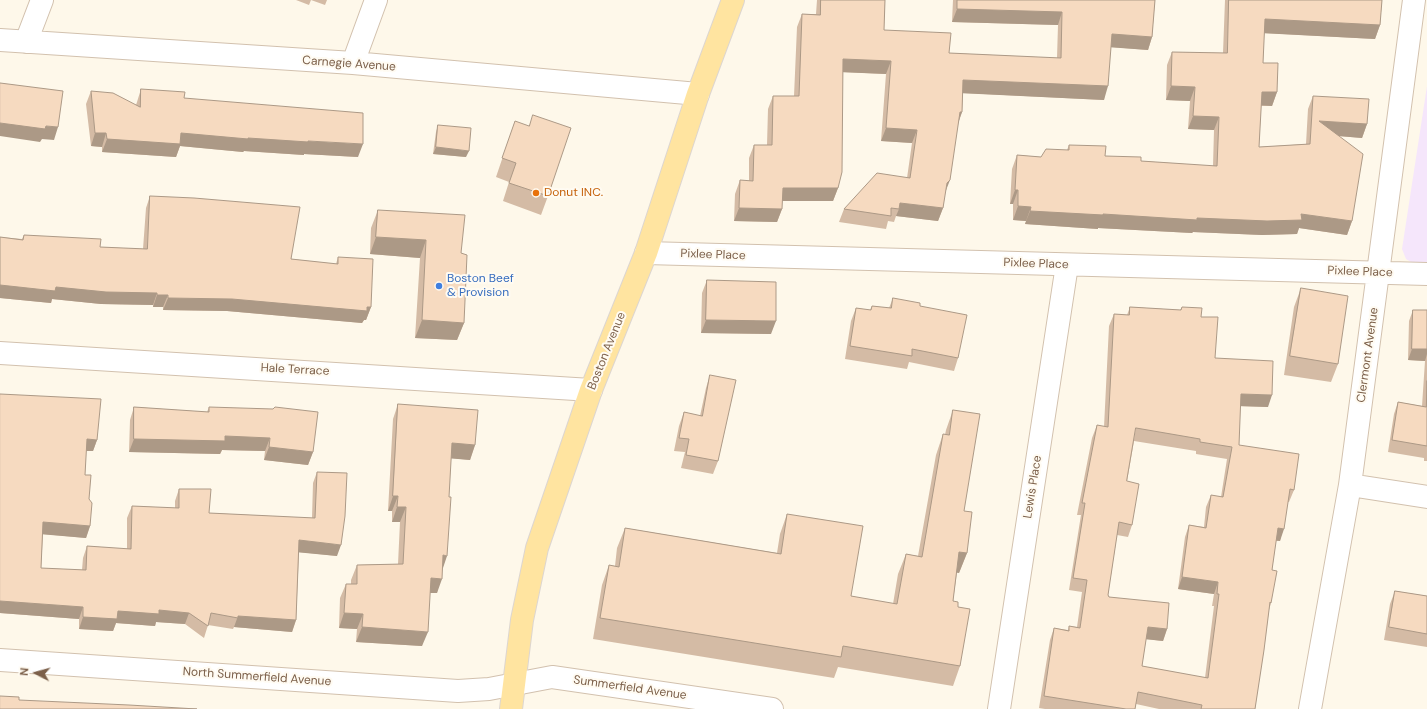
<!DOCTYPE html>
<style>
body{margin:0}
#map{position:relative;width:1427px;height:709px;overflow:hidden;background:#fef8ea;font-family:"DM Sans",sans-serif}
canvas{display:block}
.north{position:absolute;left:16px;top:653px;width:40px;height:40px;-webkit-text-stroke:3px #fffbf2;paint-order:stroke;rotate:276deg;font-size:11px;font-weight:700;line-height:16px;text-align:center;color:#7c604a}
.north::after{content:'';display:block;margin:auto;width:14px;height:18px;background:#7c604a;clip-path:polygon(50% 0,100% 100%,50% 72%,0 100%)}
</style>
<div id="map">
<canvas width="1427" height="709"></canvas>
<div class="north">N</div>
</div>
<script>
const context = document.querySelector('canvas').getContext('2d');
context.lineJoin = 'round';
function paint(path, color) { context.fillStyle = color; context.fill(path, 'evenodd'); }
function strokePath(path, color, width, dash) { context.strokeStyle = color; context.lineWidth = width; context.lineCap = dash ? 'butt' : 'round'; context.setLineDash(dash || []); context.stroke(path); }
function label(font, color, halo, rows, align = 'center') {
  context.font = font + ' "DM Sans",sans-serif'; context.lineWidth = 4; context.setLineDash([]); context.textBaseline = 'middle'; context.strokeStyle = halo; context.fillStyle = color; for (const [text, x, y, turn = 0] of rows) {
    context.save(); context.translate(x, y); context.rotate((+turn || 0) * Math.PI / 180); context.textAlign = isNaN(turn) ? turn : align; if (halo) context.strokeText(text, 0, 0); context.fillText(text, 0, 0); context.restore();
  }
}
paint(new Path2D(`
 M 1427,86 L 1427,262 L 1411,262 L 1406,259 L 1402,249 Z`), '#f5e6fb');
const minor = new Path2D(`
 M 0,40 L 353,63 L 698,94
 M 26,42 L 42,0
 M 353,63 L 376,0
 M 646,253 L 1427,274
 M 0,353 L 591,390
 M 1350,485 L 1427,497
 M 0,660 L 458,691 L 489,689 L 552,677 L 772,709
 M 999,709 L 1067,265
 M 1310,709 L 1350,485 L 1414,0`);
const major = new Path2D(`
 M 511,709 L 522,620 L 537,548 L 591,390 L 646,253 L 698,94 L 733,0`);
strokePath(minor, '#d2c1ae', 24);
strokePath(major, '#ddd6d0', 24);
strokePath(minor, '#fff', 22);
strokePath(major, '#ffe4a0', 22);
paint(new Path2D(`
 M 296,0 L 327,0 L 325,5 L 311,0 L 309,5 Z
 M 817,0 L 890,0 L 885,0 L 884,30 L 949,53 L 1057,58 L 1058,25 L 952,22 L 953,0 L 1155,0 L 1152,37 L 1148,50 L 1111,47 L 1104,100 L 963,93 L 962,112 L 958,124 L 945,192 L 943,208 L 938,221 L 896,216 L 894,222 L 888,221 L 886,229 L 839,222 L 844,209 L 907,178 L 912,143 L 881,141 L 886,74 L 843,72 L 838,188 L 833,201 L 782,201 L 782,209 L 777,222 L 734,221 L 735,194 L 740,180 L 749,181 L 749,158 L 754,145 L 767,145 L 768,109 L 773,96 L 794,96 L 797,27 L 802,14 L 816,14 Z
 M 1225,0 L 1382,0 L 1380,25 L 1375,39 L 1264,33 L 1263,63 L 1277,92 L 1272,106 L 1261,106 L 1259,147 L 1306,144 L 1308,109 L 1313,96 L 1367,124 L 1362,138 L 1339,136 L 1352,221 L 1347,235 L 1299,228 L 1297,234 L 1262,235 L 1193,232 L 1192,233 L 1098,228 L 1098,229 L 1025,224 L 1026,221 L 1013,220 L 1013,204 L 1010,204 L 1012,169 L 1017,155 L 1041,157 L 1067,150 L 1069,145 L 1105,156 L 1141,161 L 1213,166 L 1214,130 L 1188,129 L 1190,101 L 1166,100 L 1167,65 L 1172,52 L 1223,53 Z
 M 141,89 L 184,98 L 358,157 L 304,154 L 304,155 L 244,151 L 243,152 L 180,146 L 176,157 L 102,152 L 102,147 L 91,146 L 86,104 L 91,91 L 136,105 L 137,102 Z
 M 515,121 L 548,196 L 541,215 L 503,201 L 509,182 L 496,177 Z
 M 438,125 L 466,157 L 433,154 L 436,132 Z
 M 150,196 L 291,259 L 336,264 L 338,257 L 371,307 L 366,320 L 364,320 L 362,323 L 227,311 L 163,310 L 163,307 L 153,307 L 153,305 L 101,304 L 52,299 L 51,303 L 0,298 L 0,237 L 22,239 L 24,235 L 100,247 L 143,249 L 146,208 Z
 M 378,210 L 461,253 L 464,323 L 457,340 L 415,338 L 420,258 L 370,254 L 371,228 Z
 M 707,280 L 771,334 L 701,333 L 702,293 Z
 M 1301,288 L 1338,364 L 1331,382 L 1284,375 L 1294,307 Z
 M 893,298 L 920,306 L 958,358 L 954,371 L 909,362 L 907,369 L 845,359 L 851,321 L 856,308 L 870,310 L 872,306 L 889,308 Z
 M 1130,307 L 1180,310 L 1182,307 L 1201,317 L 1215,358 L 1268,407 L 1240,406 L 1239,445 L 1294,490 L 1289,502 L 1288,502 L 1280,541 L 1276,541 L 1272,570 L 1271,603 L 1269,610 L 1255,709 L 1159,709 L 1136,704 L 1135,709 L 1045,709 L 1039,708 L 1050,640 L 1054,628 L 1068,630 L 1069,626 L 1077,627 L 1082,592 L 1069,590 L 1081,515 L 1077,515 L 1092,438 L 1097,425 L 1104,427 L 1109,326 L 1114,314 L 1127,315 ZM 1134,441 L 1196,451 L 1196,454 L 1227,459 L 1221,497 L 1211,495 L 1206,507 L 1204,527 L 1189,525 L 1185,537 L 1178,589 L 1214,594 L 1212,606 L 1214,606 L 1205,678 L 1142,666 L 1146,639 L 1163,641 L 1167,629 L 1109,597 L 1108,595 L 1117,535 L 1128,537 L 1132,525 L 1127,481 Z
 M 1413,310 L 1427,310 L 1427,461 L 1424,461 L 1424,458 L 1388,452 L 1394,414 L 1398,402 L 1422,406 L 1425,361 L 1408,360 L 1409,321 Z
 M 710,375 L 718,461 L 713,474 L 681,468 L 685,452 L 674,451 L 679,426 L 684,412 L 700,416 L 706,388 Z
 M 0,394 L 97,440 L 93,451 L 86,451 L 85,475 L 89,499 L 90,526 L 86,538 L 43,534 L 41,568 L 82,570 L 83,558 L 87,546 L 127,549 L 127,518 L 132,506 L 175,508 L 175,501 L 179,489 L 209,513 L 312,518 L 313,483 L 317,472 L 337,556 L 299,552 L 296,620 L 292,632 L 234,627 L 233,629 L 208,625 L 204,638 L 185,624 L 156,622 L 155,626 L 116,623 L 113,631 L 79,629 L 79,619 L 0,613 Z
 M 398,404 L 475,445 L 470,460 L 451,458 L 442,570 L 437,593 L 430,593 L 422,646 L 356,642 L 357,629 L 339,628 L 340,598 L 346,584 L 351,584 L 351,580 L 357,565 L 398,564 L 400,522 L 392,522 L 392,511 L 388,511 L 393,419 Z
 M 134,407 L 207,412 L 209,407 L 313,452 L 308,465 L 264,460 L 265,451 L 222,450 L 220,454 L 129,452 L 130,420 Z
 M 953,410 L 964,511 L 967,553 L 959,573 L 957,572 L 953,601 L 958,607 L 960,666 L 953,686 L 838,667 L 834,678 L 593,639 L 602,585 L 609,565 L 615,566 L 617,548 L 625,528 L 777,553 L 780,534 L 787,514 L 851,596 L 893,604 L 898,574 L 906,554 L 918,556 L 936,455 L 943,434 L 945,435 L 946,430 Z
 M 1395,591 L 1427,596 L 1427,647 L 1384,640 L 1390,604 Z`), '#d4bba5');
paint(new Path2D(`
 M 957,9 L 1062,12 L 1058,25 L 952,22 Z
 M 1265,19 L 1380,25 L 1375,39 L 1260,33 Z
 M 1112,34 L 1152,37 L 1148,50 L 1107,47 Z
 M 843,59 L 891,61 L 886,74 L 838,72 Z
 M 963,80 L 1108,86 L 1104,100 L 958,93 Z
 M 1171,86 L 1195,87 L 1190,101 L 1166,100 Z
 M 1262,92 L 1277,92 L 1272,106 L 1257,105 Z
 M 960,112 L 962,112 L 957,126 Z
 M 1193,116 L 1219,117 L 1214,130 L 1188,129 Z
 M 1319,121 L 1367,124 L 1362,138 L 1314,134 Z
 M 0,123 L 46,126 L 58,127 L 54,140 L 42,139 L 40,142 L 0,136 Z
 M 886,128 L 917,130 L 912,143 L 881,141 Z
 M 95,133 L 106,133 L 102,147 L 91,146 Z
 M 181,133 L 248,138 L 363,144 L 358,157 L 304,154 L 304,155 L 244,151 L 243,152 L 180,146 L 176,157 L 102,152 L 107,139 Z
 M 436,147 L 469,151 L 466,157 L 433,154 Z
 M 950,180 L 945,193 L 947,183 Z
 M 783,188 L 838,188 L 833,201 L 778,201 Z
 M 1015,190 L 1018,190 L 1013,204 L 1010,204 Z
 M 900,203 L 943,208 L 938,221 L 896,216 L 899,209 Z
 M 1018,206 L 1031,207 L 1026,221 L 1013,220 Z
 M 739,208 L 782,209 L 777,222 L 734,221 Z
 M 1030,211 L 1197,218 L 1301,214 L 1352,221 L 1347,235 L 1299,228 L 1297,234 L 1262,235 L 1193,232 L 1192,233 L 1098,228 L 1098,229 L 1025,224 Z
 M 376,237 L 426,240 L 420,258 L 370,254 Z
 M 0,285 L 56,287 L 157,293 L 153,305 L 101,304 L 52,299 L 51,303 L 0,298 Z
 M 157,295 L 168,295 L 163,307 L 153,307 Z
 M 168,298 L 232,299 L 371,307 L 366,320 L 364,320 L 362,323 L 227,311 L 163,310 Z
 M 422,320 L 464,323 L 457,340 L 415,338 Z
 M 706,320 L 776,321 L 771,334 L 701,333 Z
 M 1412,349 L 1427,349 L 1427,354 L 1425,361 L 1408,360 Z
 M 1241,394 L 1272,395 L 1268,407 L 1236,406 Z
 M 225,436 L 270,438 L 265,451 L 222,450 L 220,454 L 129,452 L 134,439 Z
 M 87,439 L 97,440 L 93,451 L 83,451 Z
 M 452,443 L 475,445 L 470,460 L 446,458 Z
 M 269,447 L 313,452 L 308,465 L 264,460 Z
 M 393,496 L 398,496 L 392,511 L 388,511 Z
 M 397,507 L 406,507 L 400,522 L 392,522 Z
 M 43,522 L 90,526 L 86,538 L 39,534 Z
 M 1278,528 L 1284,529 L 1280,541 L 1273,540 Z
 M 299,540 L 341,545 L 337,556 L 295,552 Z
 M 959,552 L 967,553 L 959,573 L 952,572 Z
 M 443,555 L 447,556 L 442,571 Z
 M 1182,577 L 1218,582 L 1214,594 L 1178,589 Z
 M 431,578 L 442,579 L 437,593 L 426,593 Z
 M 0,601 L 83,607 L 79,619 L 0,613 Z
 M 159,610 L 189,613 L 185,624 L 156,622 L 155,626 L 116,623 L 113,631 L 79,629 L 83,617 L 118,611 Z
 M 344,613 L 363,614 L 357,629 L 339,628 Z
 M 238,616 L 296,620 L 292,632 L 234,627 Z
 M 362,627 L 428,632 L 422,646 L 356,642 Z
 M 1148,627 L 1167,629 L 1163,641 L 1144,639 Z`), '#ac9986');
const building = new Path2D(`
 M 821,0 L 885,0 L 884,30 L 951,33 L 949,53 L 1061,58 L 1062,12 L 957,9 L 957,0 L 1155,0 L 1152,37 L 1112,34 L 1108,86 L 963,80 L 962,112 L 960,112 L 950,180 L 947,183 L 943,208 L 900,203 L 899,209 L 891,208 L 891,216 L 844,209 L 877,173 L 910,178 L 917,130 L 886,128 L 891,61 L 843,59 L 842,172 L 838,188 L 783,188 L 782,209 L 739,208 L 740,180 L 753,181 L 754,145 L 772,145 L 773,96 L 799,96 L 802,14 L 820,15 Z
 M 1229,0 L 1382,0 L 1380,25 L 1265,19 L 1263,63 L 1278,63 L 1277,92 L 1262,92 L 1259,147 L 1310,144 L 1313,96 L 1369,99 L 1367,124 L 1319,121 L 1363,154 L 1352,221 L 1301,214 L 1302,220 L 1267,221 L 1197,218 L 1197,220 L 1103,214 L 1103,215 L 1030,211 L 1031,207 L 1018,206 L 1018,190 L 1015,190 L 1017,155 L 1041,157 L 1046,149 L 1069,150 L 1069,145 L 1106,146 L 1105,156 L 1141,157 L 1141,161 L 1217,166 L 1219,117 L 1193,116 L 1195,87 L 1171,86 L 1172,52 L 1227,53 Z
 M 0,83 L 63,91 L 58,127 L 46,126 L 45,129 L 0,123 Z
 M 141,89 L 185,92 L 184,98 L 363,113 L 363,144 L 308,141 L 308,142 L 248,138 L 248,139 L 181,133 L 180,144 L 107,139 L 106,133 L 95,133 L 91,91 L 113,93 L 140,107 Z
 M 533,115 L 571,128 L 548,196 L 509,183 L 516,163 L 502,158 L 515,121 L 529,126 Z
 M 438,125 L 471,128 L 469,151 L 436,147 Z
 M 150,196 L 194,198 L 300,207 L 291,259 L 338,264 L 338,257 L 373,259 L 371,307 L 367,307 L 367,311 L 232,299 L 168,298 L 168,295 L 157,295 L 157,293 L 106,292 L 56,287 L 55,291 L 0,285 L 0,237 L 23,240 L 24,235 L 101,239 L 100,247 L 147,249 Z
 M 378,210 L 465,215 L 461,253 L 467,255 L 464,323 L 422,320 L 426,240 L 376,237 Z
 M 707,280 L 776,282 L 776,321 L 706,320 Z
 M 1301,288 L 1348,296 L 1338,364 L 1290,356 Z
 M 893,298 L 920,303 L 920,306 L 967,315 L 958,358 L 912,349 L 912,356 L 850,346 L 856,308 L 871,310 L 872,306 L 891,308 Z
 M 1130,307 L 1181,310 L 1182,307 L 1202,308 L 1201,317 L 1218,317 L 1215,358 L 1273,361 L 1272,395 L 1241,394 L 1239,445 L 1299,454 L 1294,490 L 1290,489 L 1284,529 L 1278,528 L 1272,570 L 1277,571 L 1271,603 L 1270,602 L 1264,650 L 1255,709 L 1201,709 L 1202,705 L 1138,692 L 1135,709 L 1126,709 L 1044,696 L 1054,628 L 1069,631 L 1069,626 L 1080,628 L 1087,580 L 1073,578 L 1085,503 L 1082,503 L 1097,425 L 1108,427 L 1114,314 L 1129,315 ZM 1136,428 L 1200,439 L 1200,442 L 1232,447 L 1223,497 L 1211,495 L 1206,528 L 1189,525 L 1182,577 L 1218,582 L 1217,594 L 1219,594 L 1208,678 L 1142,666 L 1148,627 L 1167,629 L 1169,603 L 1109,597 L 1108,595 L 1119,522 L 1132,525 L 1139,484 L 1127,481 Z
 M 1413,310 L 1427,310 L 1427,349 L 1412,349 Z
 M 710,375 L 736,380 L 718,461 L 686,455 L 689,439 L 679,438 L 684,412 L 702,416 Z
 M 1427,381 L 1427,446 L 1392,440 L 1398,402 L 1426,407 Z
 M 0,394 L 101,399 L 97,440 L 87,439 L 85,475 L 91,475 L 89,499 L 92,503 L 90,526 L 43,522 L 41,568 L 86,570 L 87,546 L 131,549 L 132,506 L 179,508 L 179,489 L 211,489 L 209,513 L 315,518 L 317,472 L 347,473 L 345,516 L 341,545 L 299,540 L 296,620 L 238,616 L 238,618 L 211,613 L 208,626 L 189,613 L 159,610 L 159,614 L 118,611 L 117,619 L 83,617 L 83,607 L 0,601 Z
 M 398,404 L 478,410 L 475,445 L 452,443 L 449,497 L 451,497 L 447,556 L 443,555 L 442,579 L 431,578 L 428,632 L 362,627 L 363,614 L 344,613 L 346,584 L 357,584 L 357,565 L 403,564 L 406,507 L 397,507 L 398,496 L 393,496 Z
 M 134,407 L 209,412 L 209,407 L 273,409 L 275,407 L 318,412 L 313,452 L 269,447 L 270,438 L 225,436 L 225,441 L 134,439 Z
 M 953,410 L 980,414 L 964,511 L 972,512 L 967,553 L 959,552 L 953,601 L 958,602 L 958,607 L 970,609 L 960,666 L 843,646 L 841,657 L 600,618 L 609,565 L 619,567 L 625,528 L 781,554 L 787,514 L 863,526 L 851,596 L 897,604 L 906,554 L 922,557 L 943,434 L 949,435 Z
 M 1395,591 L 1427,596 L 1427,634 L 1389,627 Z
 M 0,696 L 19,697 L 19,700 L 129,705 L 197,709 L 0,709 Z`);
paint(building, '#f6dac0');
strokePath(building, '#ac9986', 1);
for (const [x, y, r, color] of [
 [536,193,4,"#e8710a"],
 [439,286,4,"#3f7fe0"]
]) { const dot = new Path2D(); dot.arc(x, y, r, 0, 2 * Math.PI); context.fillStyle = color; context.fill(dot); strokePath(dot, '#fffbf2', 1.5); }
label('12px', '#7c604a', '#fffbf2', [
 ["Carnegie Avenue",349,64,4],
 ["Pixlee Place",713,255,2],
 ["Pixlee Place",1036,264,2],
 ["Pixlee Place",1360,272,2],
 ["Boston Avenue",607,351,-68],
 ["Clermont Avenue",1368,355,-82],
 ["Hale Terrace",295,370,3],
 ["Lewis Place",1033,487,-81],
 ["North Summerfield Avenue",257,677,4],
 ["Summerfield Avenue",630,688,8]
]);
label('12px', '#c56008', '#fffbf2', [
 ["Donut INC.",544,193]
], 'left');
label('12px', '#366cbe', '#fffbf2', [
 ["Boston Beef",447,279],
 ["& Provision",447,293]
], 'left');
</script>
